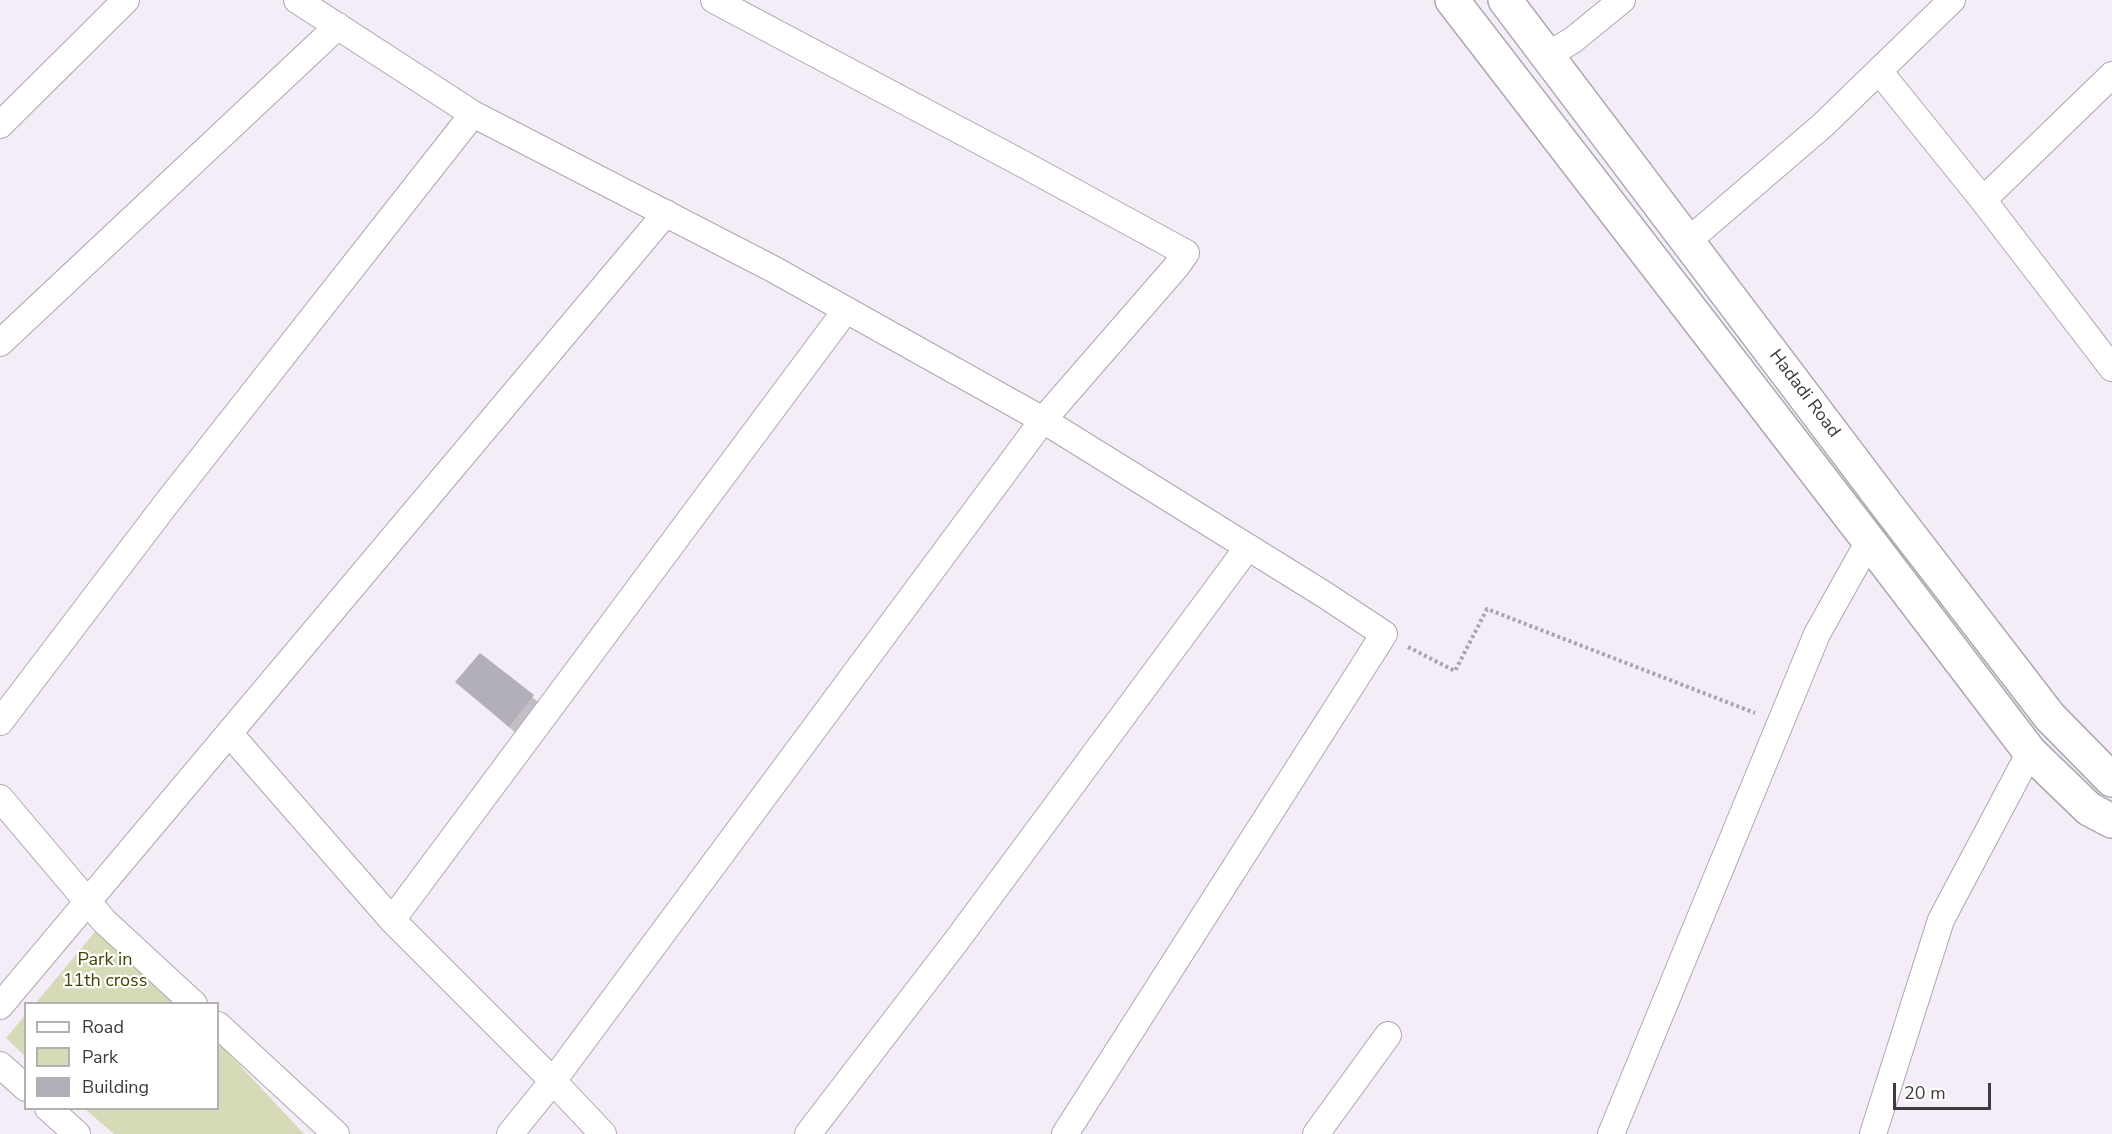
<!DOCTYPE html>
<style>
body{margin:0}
#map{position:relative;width:2112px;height:1134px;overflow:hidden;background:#f4edf8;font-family:"Nunito Sans",sans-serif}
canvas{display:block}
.legend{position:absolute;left:24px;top:1002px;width:195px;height:108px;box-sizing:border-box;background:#fff;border:2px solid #b2b1b2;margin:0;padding:8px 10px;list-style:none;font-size:18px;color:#3e3b3f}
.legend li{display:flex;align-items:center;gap:12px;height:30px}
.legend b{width:30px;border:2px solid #b2b1b2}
.scale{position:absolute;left:1893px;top:1083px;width:98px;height:27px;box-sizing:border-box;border:3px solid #3e3b3f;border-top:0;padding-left:8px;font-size:18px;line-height:21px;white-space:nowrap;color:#3e3b3f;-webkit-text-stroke:4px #fff;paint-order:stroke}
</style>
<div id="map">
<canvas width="2112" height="1134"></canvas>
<ul class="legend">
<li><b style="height:8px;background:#fff"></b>Road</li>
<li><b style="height:16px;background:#d7dab7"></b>Park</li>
<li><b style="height:16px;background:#b2afb9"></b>Building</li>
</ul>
<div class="scale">20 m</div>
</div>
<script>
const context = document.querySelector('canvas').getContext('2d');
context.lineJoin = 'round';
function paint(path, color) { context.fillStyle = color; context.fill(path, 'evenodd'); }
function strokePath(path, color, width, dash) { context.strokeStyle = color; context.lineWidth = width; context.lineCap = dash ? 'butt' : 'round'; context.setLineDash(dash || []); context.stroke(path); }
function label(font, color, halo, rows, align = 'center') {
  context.font = font + ' "Nunito Sans",sans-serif'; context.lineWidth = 4.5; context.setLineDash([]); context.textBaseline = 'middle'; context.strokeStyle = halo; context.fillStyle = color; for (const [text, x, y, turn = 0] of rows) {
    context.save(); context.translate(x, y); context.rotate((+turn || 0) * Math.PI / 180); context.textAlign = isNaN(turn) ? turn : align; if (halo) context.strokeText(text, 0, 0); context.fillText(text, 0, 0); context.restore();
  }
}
paint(new Path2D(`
 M 104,921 L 181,1004 L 35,1004 Z
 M 25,1015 L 25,1056 L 6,1038 Z
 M 218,1042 L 304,1134 L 114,1134 L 85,1109 L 218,1108 Z`), '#d7dab7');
paint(new Path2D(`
 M 480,655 L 542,705 L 518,735 L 457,682 Z`), '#0003');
paint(new Path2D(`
 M 480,653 L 534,695 L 509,727 L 455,682 Z`), '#b2afb9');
const street = new Path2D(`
 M 1548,55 L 1573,40 L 1622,0
 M 1879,71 L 1983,200
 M 2112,75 L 1983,200 L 2112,368
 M 473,114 L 773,269 L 1043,420 L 1325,595 L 1384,634 L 1065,1134
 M 0,125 L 126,0
 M 1688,241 L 1823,125 L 1952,0
 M 0,343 L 338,26
 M 0,722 L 166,504 L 473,114 L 297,0
 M 229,733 L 392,920 L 846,310
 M 0,798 L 104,921 L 194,1004
 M 392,920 L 553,1081 L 1043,420 L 1176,267 L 1186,253 L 1023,164 L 714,0
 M 0,1006 L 666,213
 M 218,1025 L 336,1134
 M 0,1065 L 26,1088
 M 48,1108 L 77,1134
 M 510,1134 L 553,1081 L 603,1134
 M 808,1134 L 957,940 L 1248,547
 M 1316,1134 L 1388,1035
 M 1611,1134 L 1817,634 L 1869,541
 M 1873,1134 L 1941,920 L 2030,752`);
const primary = new Path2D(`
 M 1452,0 L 1869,541 L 2030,752 L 2089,809 L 2112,821
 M 1505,0 L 1889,508 L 2050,717 L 2112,780`);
strokePath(street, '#ada7b0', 28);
strokePath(primary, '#ada7b0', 36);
strokePath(new Path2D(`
 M 1408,647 L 1455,671 L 1487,609 L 1755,713`), '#a9a4ac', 4, [3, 3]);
strokePath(street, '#fff', 26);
strokePath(primary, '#fff', 33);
label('18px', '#3e3b3f', '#fff', [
 ["Hadadi Road",1804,394,53]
]);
label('18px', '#424400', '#fff', [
 ["Park in",105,961],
 ["11th cross",105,982]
]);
</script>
